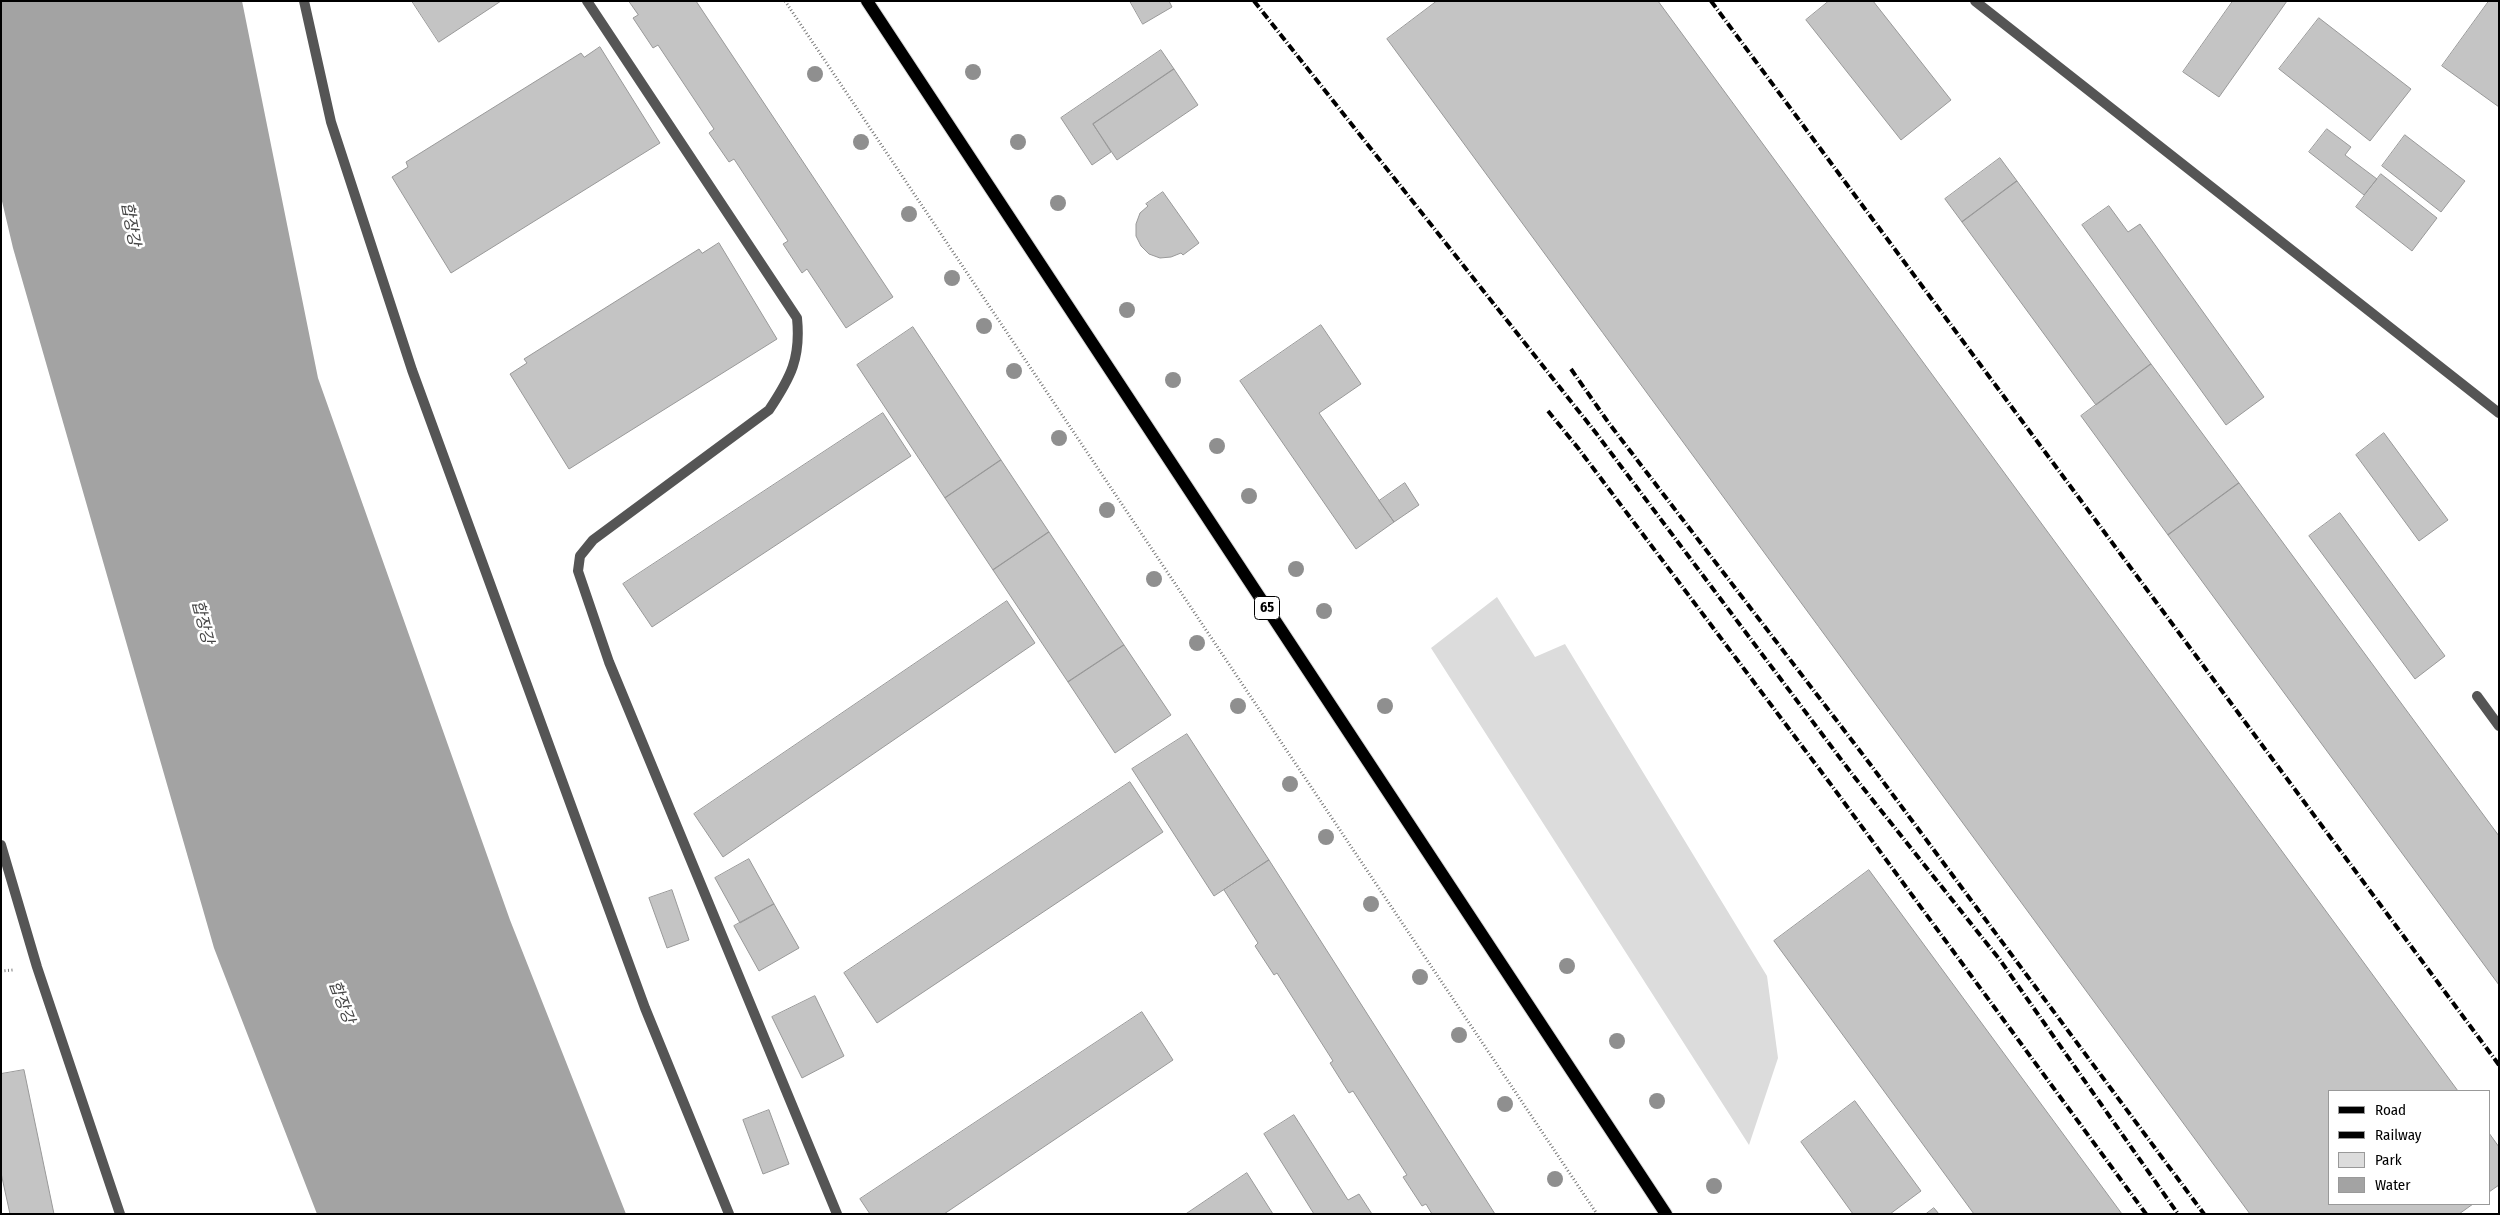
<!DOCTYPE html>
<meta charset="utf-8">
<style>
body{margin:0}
#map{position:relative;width:2500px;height:1215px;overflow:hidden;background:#fff;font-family:"Fira Sans Condensed",sans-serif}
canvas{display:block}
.frame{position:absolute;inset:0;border:2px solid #000;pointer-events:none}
.legend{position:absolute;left:2328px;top:1090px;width:162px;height:115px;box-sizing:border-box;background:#fff;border:1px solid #999;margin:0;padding:6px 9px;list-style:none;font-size:15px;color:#000}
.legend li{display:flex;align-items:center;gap:10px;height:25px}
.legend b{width:25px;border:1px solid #999}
</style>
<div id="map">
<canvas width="2500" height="1215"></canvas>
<div class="frame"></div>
<ul class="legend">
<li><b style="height:6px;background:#000"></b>Road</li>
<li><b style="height:6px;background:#000"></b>Railway</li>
<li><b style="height:14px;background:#dcdcdc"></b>Park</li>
<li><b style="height:14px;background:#a3a3a3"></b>Water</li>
</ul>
</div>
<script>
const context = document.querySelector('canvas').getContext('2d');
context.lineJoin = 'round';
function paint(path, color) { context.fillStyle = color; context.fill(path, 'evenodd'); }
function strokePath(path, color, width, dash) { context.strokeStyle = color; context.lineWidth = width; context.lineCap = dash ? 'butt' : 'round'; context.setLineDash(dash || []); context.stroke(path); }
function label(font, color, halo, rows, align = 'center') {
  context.font = font + ' "Fira Sans Condensed","Noto Sans KR",sans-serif'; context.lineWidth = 5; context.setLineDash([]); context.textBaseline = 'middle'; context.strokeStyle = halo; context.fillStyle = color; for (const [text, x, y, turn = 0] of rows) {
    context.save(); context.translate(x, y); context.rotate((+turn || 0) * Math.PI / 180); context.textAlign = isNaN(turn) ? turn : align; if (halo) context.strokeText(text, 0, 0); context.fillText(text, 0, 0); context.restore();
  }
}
paint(new Path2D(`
 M 1497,597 L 1535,657 L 1565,644 L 1767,976 L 1778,1058 L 1749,1145 L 1431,648 Z`), '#dcdcdc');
paint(new Path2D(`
 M 1,1 L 242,1 L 318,378 L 510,920 L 626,1214 L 317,1214 L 214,948 L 13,248 L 1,197 Z`), '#a3a3a3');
const building = new Path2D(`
 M 412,1 L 501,1 L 439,42 Z
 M 629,1 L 696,1 L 893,297 L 846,328 L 807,269 L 802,273 L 783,244 L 788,241 L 734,159 L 729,162 L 709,133 L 714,129 L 658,45 L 653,48 L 633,18 L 638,15 Z
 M 1130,1 L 1169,1 L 1172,7 L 1143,24 Z
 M 1437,1 L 1658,1 L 2458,1091 L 2329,1091 L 2329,1204 L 2473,1204 L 2459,1214 L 2250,1214 L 1387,39 Z
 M 1829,1 L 1873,1 L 1951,100 L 1901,140 L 1806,20 Z
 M 2233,1 L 2287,1 L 2219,97 L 2183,72 Z
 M 2489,1 L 2499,1 L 2499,107 L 2442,66 Z
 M 2319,18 L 2411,89 L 2370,141 L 2279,69 Z
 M 600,47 L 660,143 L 451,273 L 392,177 L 408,167 L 406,162 L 581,53 L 584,57 Z
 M 1161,50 L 1174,69 L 1093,124 L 1111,152 L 1092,165 L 1061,118 Z
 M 1174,69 L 1198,105 L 1117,160 L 1093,124 Z
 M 2327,129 L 2351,147 L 2345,155 L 2377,179 L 2364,195 L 2309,152 Z
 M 2405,135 L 2465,181 L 2441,212 L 2382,166 Z
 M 2000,158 L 2017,181 L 1962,222 L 1945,199 Z
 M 2381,174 L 2437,218 L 2412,251 L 2356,207 Z
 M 2017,181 L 2151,364 L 2096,405 L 1962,222 Z
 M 1163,192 L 1199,243 L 1183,255 L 1181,253 L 1171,257 L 1160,258 L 1149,254 L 1141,246 L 1136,236 L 1136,224 L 1140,213 L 1148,206 L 1146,204 Z
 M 2109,206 L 2128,232 L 2140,224 L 2264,397 L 2226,425 L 2082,225 Z
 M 719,243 L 777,339 L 569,469 L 510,374 L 527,363 L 524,359 L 699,249 L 702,253 Z
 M 1321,325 L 1361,384 L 1319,413 L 1394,522 L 1356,549 L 1240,381 Z
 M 913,327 L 1001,460 L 945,498 L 857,365 Z
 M 2151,364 L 2239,483 L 2168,535 L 2081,416 Z
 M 883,413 L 911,456 L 652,627 L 623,584 Z
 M 2384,433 L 2448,520 L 2419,541 L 2356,455 Z
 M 1001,460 L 1049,532 L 993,570 L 945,498 Z
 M 1405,483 L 1419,505 L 1394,522 L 1379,501 Z
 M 2239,483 L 2499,836 L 2499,985 L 2168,535 Z
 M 2340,513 L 2445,656 L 2415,679 L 2309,536 Z
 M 1049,532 L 1124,645 L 1068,682 L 993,570 Z
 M 1007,601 L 1035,643 L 723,857 L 694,814 Z
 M 1124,645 L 1171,715 L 1115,753 L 1068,682 Z
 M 1187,734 L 1269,860 L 1214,896 L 1132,769 Z
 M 1130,782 L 1163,832 L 877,1023 L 844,973 Z
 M 749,859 L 774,904 L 740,923 L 715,878 Z
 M 1269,860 L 1495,1214 L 1432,1214 L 1426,1204 L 1422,1206 L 1403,1177 L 1407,1175 L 1353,1091 L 1349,1093 L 1330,1063 L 1333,1061 L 1277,973 L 1274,975 L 1255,946 L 1258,943 L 1224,890 Z
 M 1869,870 L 2122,1214 L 1974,1214 L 1774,941 Z
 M 672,890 L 689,940 L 667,948 L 649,898 Z
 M 774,904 L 799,948 L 759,971 L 734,926 Z
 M 815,996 L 844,1056 L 802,1078 L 772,1017 Z
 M 1142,1012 L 1173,1060 L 944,1214 L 870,1214 L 860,1199 Z
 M 24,1070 L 54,1214 L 10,1214 L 1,1173 L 1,1074 Z
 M 1855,1101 L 1921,1191 L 1890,1214 L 1853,1214 L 1801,1142 Z
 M 769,1110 L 789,1164 L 763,1174 L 743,1120 Z
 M 1294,1115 L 1348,1200 L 1359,1194 L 1372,1214 L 1314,1214 L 1264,1134 Z
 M 2489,1133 L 2499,1147 L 2499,1185 L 2489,1192 Z
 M 1247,1173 L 1273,1214 L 1186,1214 Z
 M 1934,1208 L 1939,1214 L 1926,1214 Z`);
paint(building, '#c4c4c4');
strokePath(building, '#999', 1);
const primary = new Path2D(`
 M 867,1 L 1666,1214`);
strokePath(primary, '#dbdbdb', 14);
strokePath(new Path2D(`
 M 785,1 L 1597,1214
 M 1,971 L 13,970`), '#777', 3, [1, 2.5]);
strokePath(new Path2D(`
 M 304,1 L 331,122 L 412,370 L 645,1008 L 729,1214
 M 587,1 L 797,318 C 801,358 791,377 769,410 L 593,540 L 580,556 L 578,571 L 609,662 L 837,1214
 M 1975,1 L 2499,413
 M 2477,696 L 2499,726
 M 1,845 L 37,967 L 120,1214`), '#555', 10);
strokePath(primary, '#000', 12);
strokePath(new Path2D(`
 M 1254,1 L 1596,433 L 1852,774 L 2000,960 L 2178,1214
 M 1711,1 L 2499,1065
 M 1571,369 L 1608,422 L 1870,764 L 2204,1214
 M 1548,411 L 1578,448 L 1832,786 L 2146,1214`), '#000', 4, [8, 2.5, 1, 2.5]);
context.fillStyle = '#8f8f8f';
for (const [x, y] of [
 [973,72],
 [815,74],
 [861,142],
 [1018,142],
 [1058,203],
 [909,214],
 [952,278],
 [1127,310],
 [984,326],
 [1014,371],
 [1173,380],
 [1059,438],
 [1217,446],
 [1249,496],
 [1107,510],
 [1296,569],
 [1154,579],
 [1324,611],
 [1197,643],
 [1238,706],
 [1385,706],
 [1290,784],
 [1326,837],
 [1371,904],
 [1567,966],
 [1420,977],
 [1459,1035],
 [1617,1041],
 [1657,1101],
 [1505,1104],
 [1555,1179],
 [1714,1186]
]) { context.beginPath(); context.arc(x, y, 8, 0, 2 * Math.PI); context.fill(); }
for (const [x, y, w] of [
 [1267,608,25]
]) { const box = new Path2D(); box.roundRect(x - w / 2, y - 11.5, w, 23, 4); context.fillStyle = '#fff'; context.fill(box); strokePath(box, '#000', 1); }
label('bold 14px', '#000', null, [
 ["65",1267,608]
]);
label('italic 16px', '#444', '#fff', [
 ["합장강",130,224,80],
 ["합장강",202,622,76],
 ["합장강",341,1002,69]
]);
</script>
